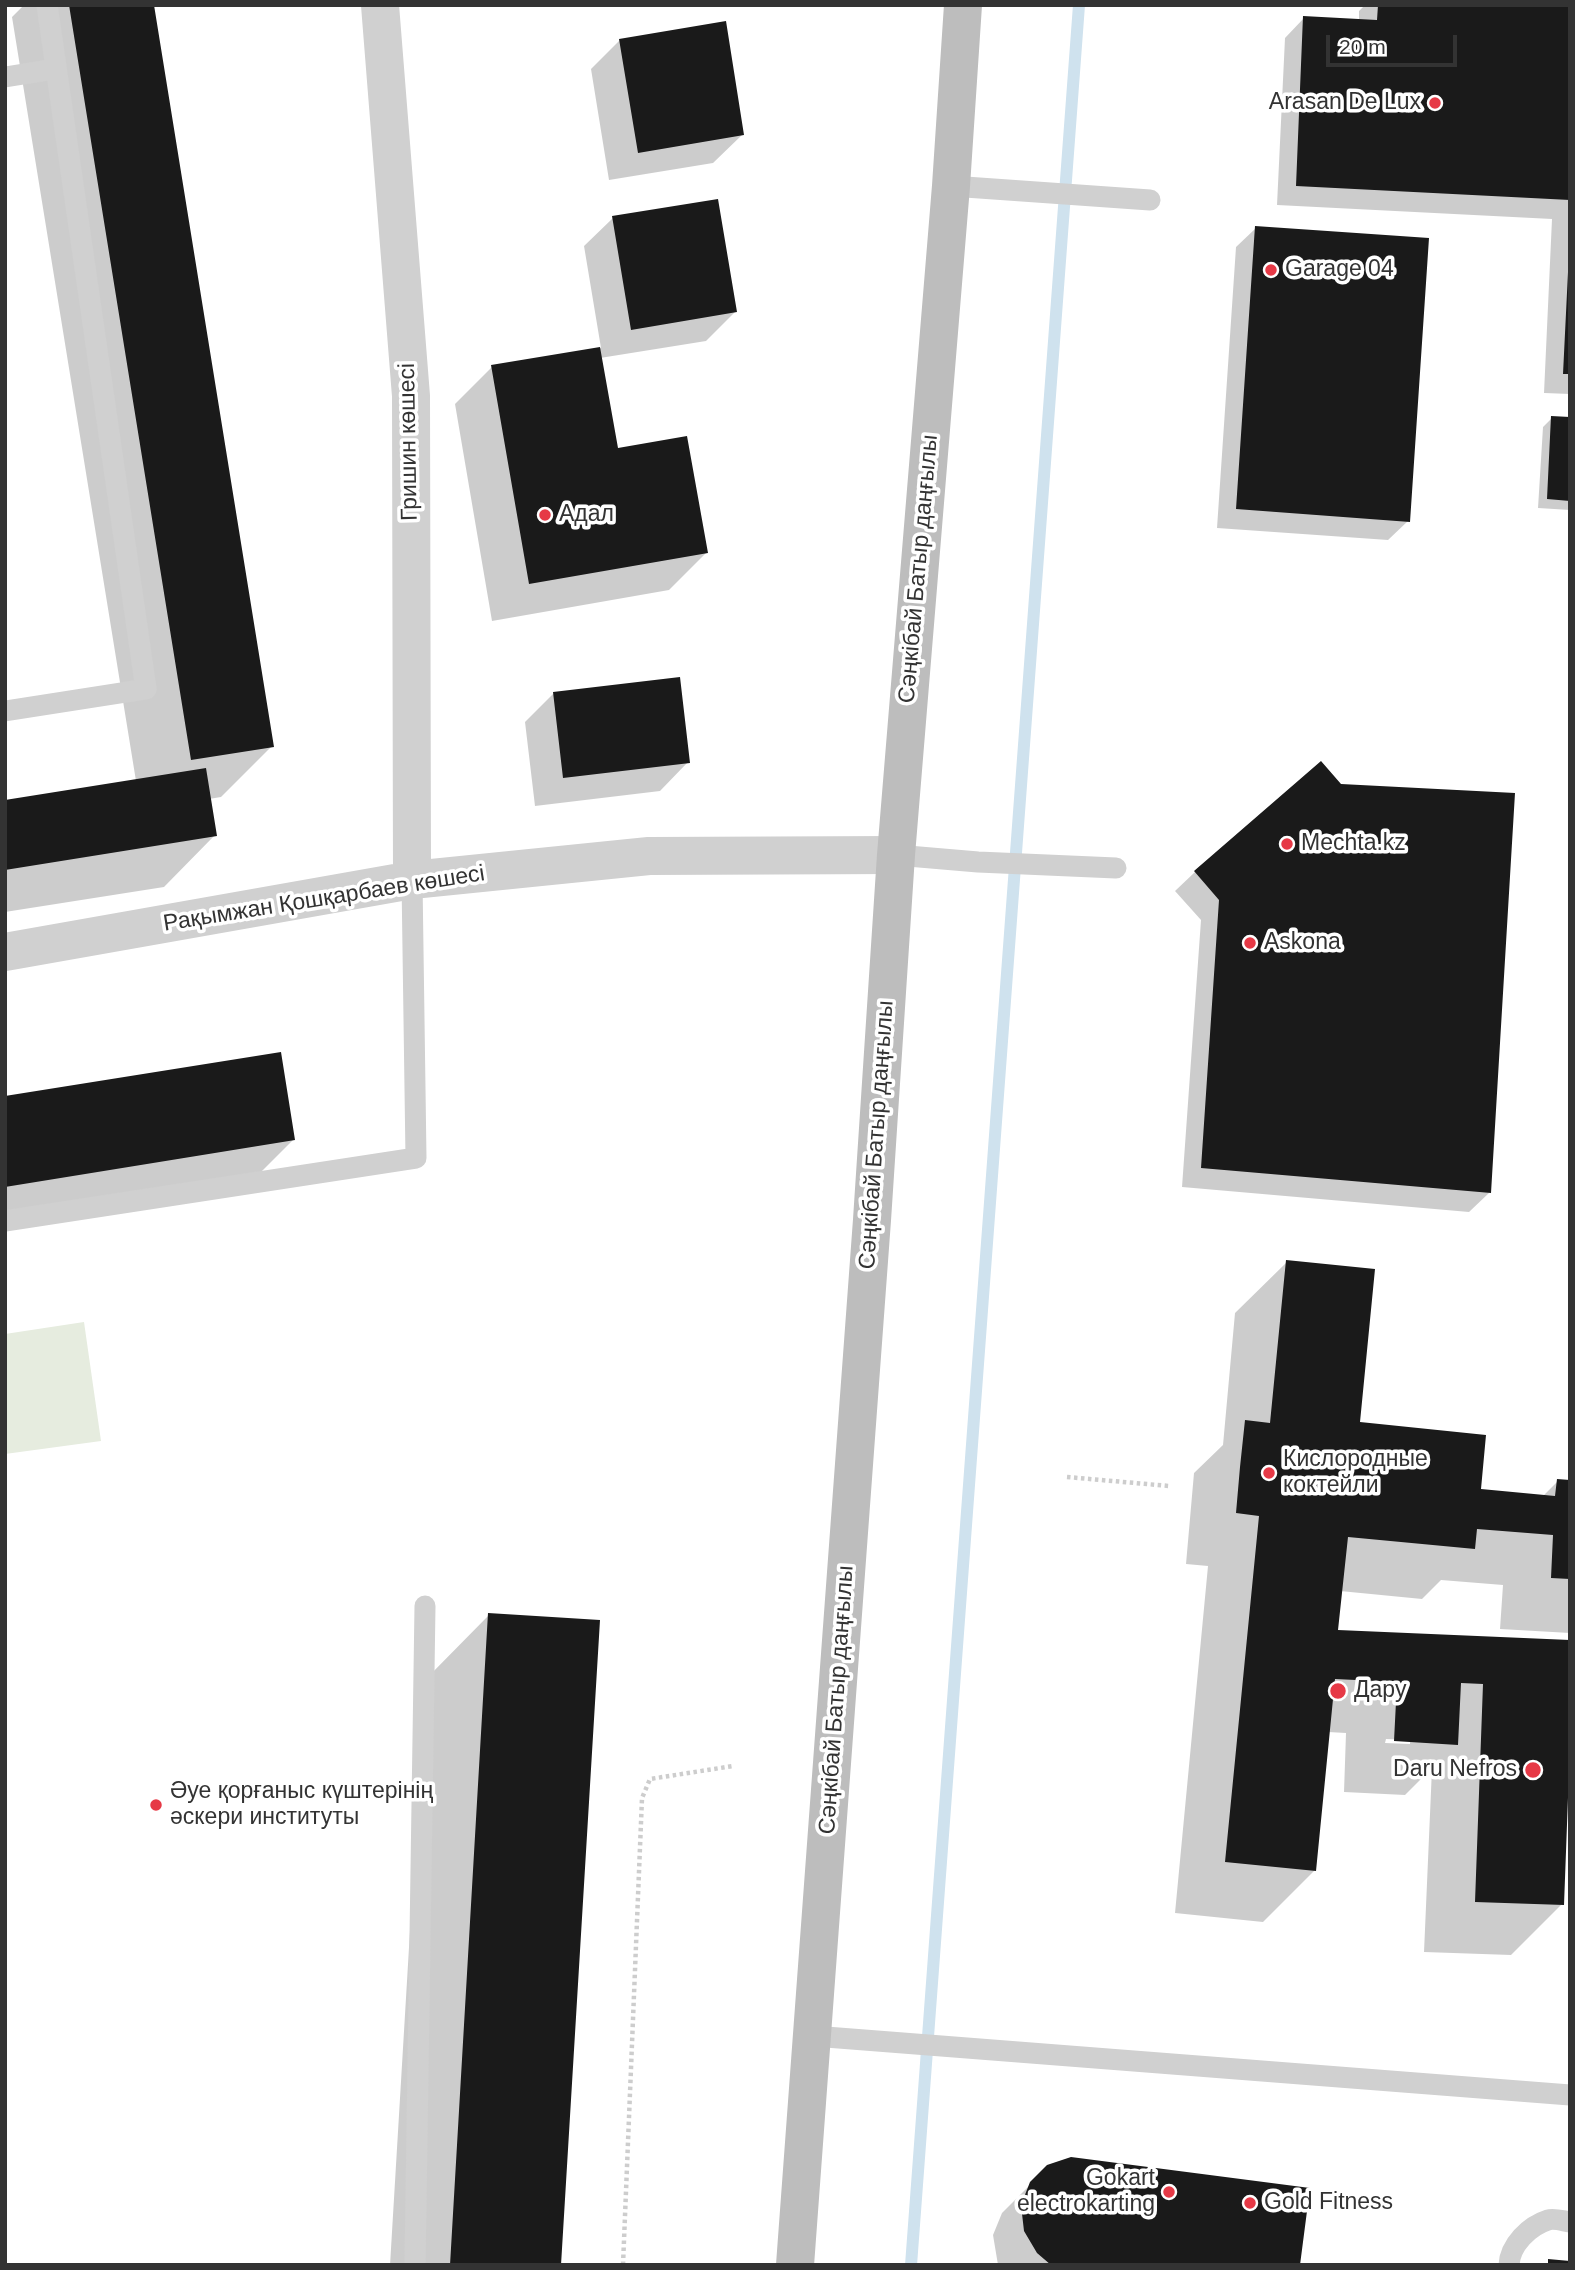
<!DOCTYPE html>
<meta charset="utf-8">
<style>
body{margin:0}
#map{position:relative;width:1575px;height:2270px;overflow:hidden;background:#fff;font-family:Arial,sans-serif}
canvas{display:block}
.frame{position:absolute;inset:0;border:7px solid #333;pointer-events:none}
.scale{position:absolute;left:1326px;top:35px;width:131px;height:32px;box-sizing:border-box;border:4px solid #333;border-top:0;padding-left:9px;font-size:21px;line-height:24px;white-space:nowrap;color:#333;-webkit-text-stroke:5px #fff;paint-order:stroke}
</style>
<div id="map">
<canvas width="1575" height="2270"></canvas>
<div class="frame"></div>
<div class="scale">20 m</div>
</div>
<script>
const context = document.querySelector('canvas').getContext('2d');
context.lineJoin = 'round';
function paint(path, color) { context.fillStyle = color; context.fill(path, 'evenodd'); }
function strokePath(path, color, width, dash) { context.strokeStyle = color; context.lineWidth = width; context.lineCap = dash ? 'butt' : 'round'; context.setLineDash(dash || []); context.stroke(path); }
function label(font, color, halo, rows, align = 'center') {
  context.font = font + ' Arial,sans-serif'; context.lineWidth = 7; context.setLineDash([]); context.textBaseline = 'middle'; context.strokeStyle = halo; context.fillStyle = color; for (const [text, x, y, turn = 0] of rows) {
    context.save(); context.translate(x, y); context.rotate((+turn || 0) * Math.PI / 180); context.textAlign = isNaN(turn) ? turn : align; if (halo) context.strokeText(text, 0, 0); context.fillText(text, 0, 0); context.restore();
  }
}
paint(new Path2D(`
 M 84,1322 L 101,1441 L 5,1454 L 5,1334 Z`), '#e6ecdf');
paint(new Path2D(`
 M 24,5 L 152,5 L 272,746 L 221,797 L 209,799 L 215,835 L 164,887 L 5,912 L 5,802 L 136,781 L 12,17 Z
 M 1365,5 L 1570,5 L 1570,394 L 1544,393 L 1552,219 L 1277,205 L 1285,38 L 1304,18 L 1359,21 L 1359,11 Z
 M 620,40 L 742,135 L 713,163 L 609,180 L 591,69 Z
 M 613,218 L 735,312 L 706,341 L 600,358 L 616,450 L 706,553 L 669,590 L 492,621 L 455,404 L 492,367 L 601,348 L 584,246 Z
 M 1256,228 L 1408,521 L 1388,540 L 1217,528 L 1236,247 Z
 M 1552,418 L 1570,419 L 1570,510 L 1538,508 L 1543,427 Z
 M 553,694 L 688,762 L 660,791 L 535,806 L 525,722 Z
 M 1321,763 L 1489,1193 L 1469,1212 L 1182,1187 L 1201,920 L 1175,891 L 1195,872 Z
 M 5,1098 L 293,1140 L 242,1191 L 5,1229 Z
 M 1287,1262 L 1358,1424 L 1479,1491 L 1543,1496 L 1558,1481 L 1570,1482 L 1570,1633 L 1500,1629 L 1503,1585 L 1441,1580 L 1422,1599 L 1340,1591 L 1336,1632 L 1570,1642 L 1562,1904 L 1511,1955 L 1424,1952 L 1432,1768 L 1405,1795 L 1344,1792 L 1346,1733 L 1328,1732 L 1314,1871 L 1263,1922 L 1175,1913 L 1208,1566 L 1186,1564 L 1194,1473 L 1223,1445 L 1235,1313 ZM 1386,1739 L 1410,1740 L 1410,1744 L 1385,1743 Z
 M 489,1615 L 559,2265 L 390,2265 L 425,1680 Z
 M 1048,2167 L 1299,2265 L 998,2265 L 993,2235 L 1002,2213 Z`), '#0003');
strokePath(new Path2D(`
 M 911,2265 L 1079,5`), '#cfe2ee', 12);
paint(new Path2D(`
 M 69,5 L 154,5 L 274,747 L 191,760 Z
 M 1378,5 L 1570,5 L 1570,200 L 1296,186 L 1303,16 L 1377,20 Z
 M 726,21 L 744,135 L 638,153 L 619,39 Z
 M 718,199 L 737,312 L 631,330 L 612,216 Z
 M 1255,226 L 1429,238 L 1410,522 L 1236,509 Z
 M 1568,272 L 1570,272 L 1570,374 L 1563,374 Z
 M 600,347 L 618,448 L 687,436 L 708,553 L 529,584 L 491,365 Z
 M 1551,416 L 1570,417 L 1570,501 L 1547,499 Z
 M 680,677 L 690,763 L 563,778 L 553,692 Z
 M 1321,761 L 1341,784 L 1515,793 L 1491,1193 L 1201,1168 L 1219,900 L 1194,871 Z
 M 206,768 L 217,836 L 5,870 L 5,800 Z
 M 281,1052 L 295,1140 L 5,1187 L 5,1096 Z
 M 1286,1260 L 1375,1269 L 1360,1422 L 1486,1435 L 1481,1489 L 1555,1496 L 1557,1479 L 1570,1480 L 1570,1579 L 1551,1578 L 1553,1535 L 1477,1529 L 1475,1549 L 1348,1537 L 1338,1630 L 1570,1640 L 1570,1744 L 1564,1905 L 1475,1902 L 1483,1684 L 1461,1683 L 1458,1745 L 1394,1741 L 1397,1682 L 1335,1679 L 1316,1871 L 1225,1862 L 1259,1516 L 1236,1513 L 1240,1467 L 1245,1420 L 1270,1423 Z
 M 488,1613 L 600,1620 L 561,2265 L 450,2265 Z
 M 1071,2157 L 1310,2188 L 1300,2265 L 1051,2265 L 1037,2253 L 1024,2231 L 1021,2205 L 1030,2182 L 1047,2165 Z
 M 1548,2259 L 1570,2261 L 1570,2265 L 1548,2265 Z`), '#1a1a1a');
strokePath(new Path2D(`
 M 1067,1477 L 1169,1486
 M 623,2265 L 642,1798 L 650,1779 L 733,1766`), '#cdcdcd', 4.5, [3.5, 3.5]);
strokePath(new Path2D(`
 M 5,77 L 55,69
 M 951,186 L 1150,200
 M 5,711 L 146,689 L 47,5
 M 896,855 L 978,862 L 1116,868
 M 5,1221 L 416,1158 L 412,880
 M 813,2036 L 1570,2095
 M 415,2265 L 425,1606
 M 1509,2265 C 1510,2245 1529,2226 1548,2220 C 1554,2218 1563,2221 1570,2222`), '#d0d0d0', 21);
strokePath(new Path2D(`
 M 380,5 L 411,396 L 412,880
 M 5,952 L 412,880 L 649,856 L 896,855`), '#d0d0d0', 38);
strokePath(new Path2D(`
 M 795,2265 L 872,1220 L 896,855 L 951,186 L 963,5`), '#bdbdbd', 38);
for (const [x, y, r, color] of [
 [1435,103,7,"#e63946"],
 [1271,270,7,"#e63946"],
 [545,515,7,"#e63946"],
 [1287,844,7,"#e63946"],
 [1250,943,7,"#e63946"],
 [1269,1473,7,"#e63946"],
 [1338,1691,9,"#e63946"],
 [1533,1770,9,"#e63946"],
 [156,1805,7,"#e63946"],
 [1169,2192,7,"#e63946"],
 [1250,2203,7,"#e63946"]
]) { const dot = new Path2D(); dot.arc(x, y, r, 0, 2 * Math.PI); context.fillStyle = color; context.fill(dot); strokePath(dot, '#fff', 2.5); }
label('23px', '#333', '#fff', [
 ["Arasan De Lux",1421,103,"right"],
 ["Garage 04",1285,270],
 ["Адал",559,515],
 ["Mechta.kz",1301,844],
 ["Askona",1264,943],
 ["Кислородные",1283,1460],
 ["коктейли",1283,1486],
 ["Дару",1354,1691],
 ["Daru Nefros",1517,1770,"right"],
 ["Әуе қорғаныс күштерінің",170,1792],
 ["әскери институты",170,1818],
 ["Gokart",1155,2179,"right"],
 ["electrokarting",1155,2205,"right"],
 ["Gold Fitness",1264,2203]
], 'left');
label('23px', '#333', '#fff', [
 ["Гришин көшесі",409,442,-91],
 ["Сәңкібай Батыр даңғылы",919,569,-85],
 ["Рақымжан Қошқарбаев көшесі",324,899,-9],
 ["Сәңкібай Батыр даңғылы",877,1135,-86],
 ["Сәңкібай Батыр даңғылы",837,1700,-86]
]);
</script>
